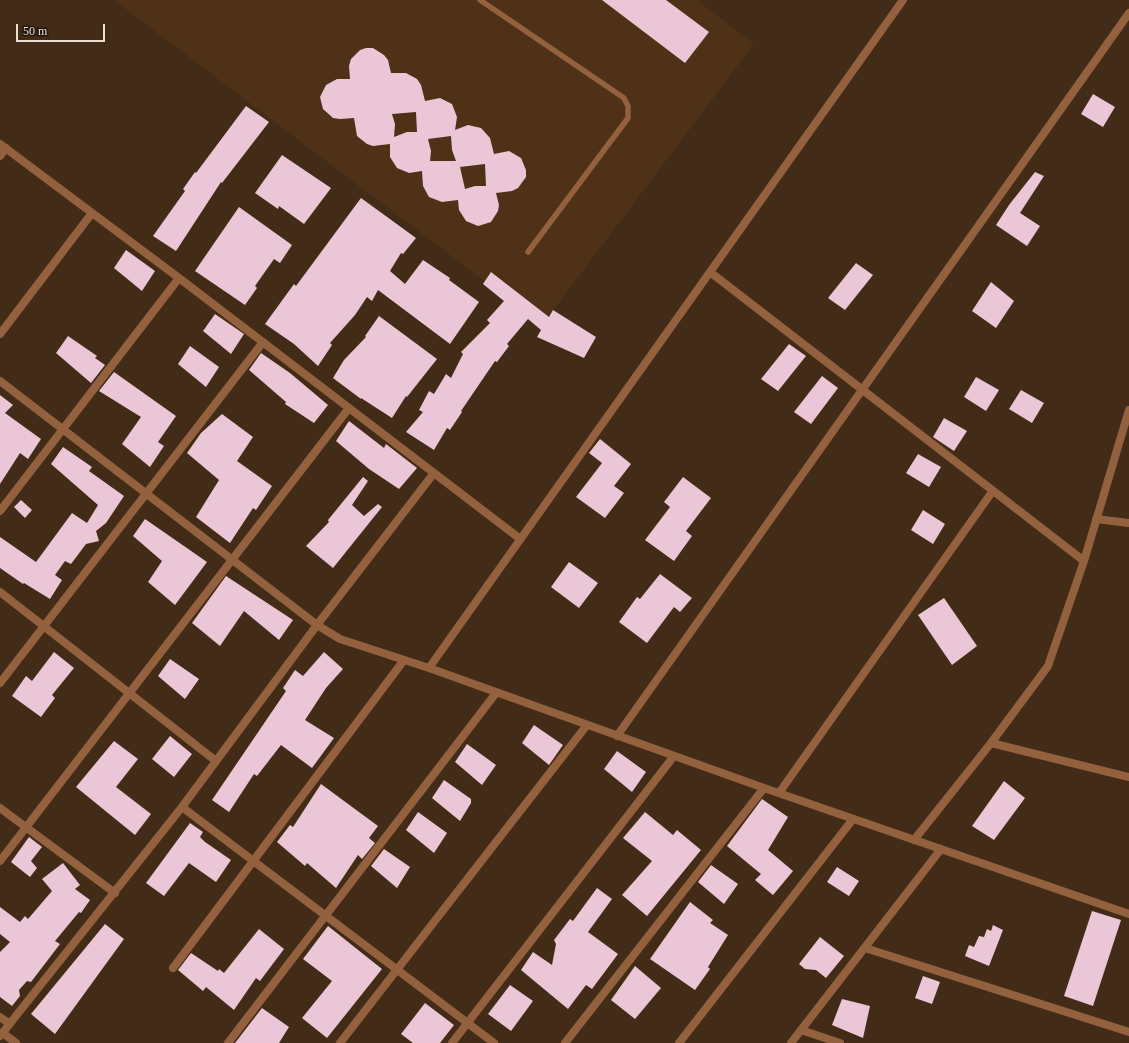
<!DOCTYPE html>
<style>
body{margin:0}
#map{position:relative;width:1129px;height:1043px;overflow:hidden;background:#432c17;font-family:"Times New Roman",serif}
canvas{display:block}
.scale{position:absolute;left:16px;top:24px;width:89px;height:18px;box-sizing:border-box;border:2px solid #edddd1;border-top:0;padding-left:5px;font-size:12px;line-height:14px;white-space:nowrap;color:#edddd1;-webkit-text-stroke:3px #22170e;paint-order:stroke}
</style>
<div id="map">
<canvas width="1129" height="1043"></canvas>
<div class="scale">50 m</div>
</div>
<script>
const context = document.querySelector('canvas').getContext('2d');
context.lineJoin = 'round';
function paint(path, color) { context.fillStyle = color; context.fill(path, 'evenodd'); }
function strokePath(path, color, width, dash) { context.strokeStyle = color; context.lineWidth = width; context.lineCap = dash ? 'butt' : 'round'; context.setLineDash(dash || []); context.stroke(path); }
paint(new Path2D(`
 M 114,0 L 697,0 L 754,44 L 542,325 Z`), '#4e3117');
paint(new Path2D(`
 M 602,0 L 666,0 L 709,32 L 685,63 Z
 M 366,48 L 373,48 L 384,55 L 388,60 L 391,73 L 406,73 L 417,79 L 421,85 L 425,101 L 440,98 L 452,104 L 457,117 L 455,130 L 468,125 L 481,128 L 490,138 L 494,154 L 509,151 L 521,158 L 526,170 L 526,177 L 518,188 L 512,191 L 496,193 L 499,205 L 498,211 L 491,222 L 478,226 L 466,221 L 459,210 L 458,200 L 442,202 L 429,197 L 423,186 L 422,171 L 409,173 L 397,168 L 390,157 L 390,144 L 373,146 L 367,144 L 357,136 L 354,118 L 340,119 L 333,118 L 323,109 L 320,97 L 326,85 L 337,79 L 350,79 L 349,66 L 351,59 L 360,50 ZM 416,112 L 417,132 L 407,132 L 394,137 L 395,124 L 392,114 ZM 451,136 L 452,150 L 456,161 L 430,161 L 431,151 L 428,139 ZM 485,164 L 486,186 L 475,186 L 465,189 L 460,167 Z
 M 1093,94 L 1115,107 L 1103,127 L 1081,114 Z
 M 246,106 L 269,122 L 222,183 L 221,182 L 176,251 L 153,236 L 185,191 L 183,189 L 195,172 L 196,173 Z
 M 282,155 L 331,188 L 304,224 L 279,206 L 278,209 L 255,193 Z
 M 1035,172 L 1044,176 L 1020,213 L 1040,226 L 1027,246 L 996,225 L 1009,205 Z
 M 361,198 L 416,238 L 403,254 L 401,253 L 390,271 L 405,284 L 423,260 L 450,278 L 449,280 L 479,302 L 450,344 L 378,290 L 372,301 L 367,297 L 355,315 L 330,343 L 332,345 L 318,366 L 294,344 L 265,324 L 294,284 L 296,286 Z
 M 239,207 L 292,245 L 280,263 L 274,259 L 255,286 L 257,288 L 245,305 L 195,271 Z
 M 126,250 L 155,271 L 142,291 L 114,268 Z
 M 856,263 L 873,275 L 845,310 L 828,298 Z
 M 491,272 L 549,317 L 553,310 L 596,337 L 584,358 L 537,337 L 541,330 L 528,319 L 507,344 L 509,346 L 497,362 L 495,361 L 461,411 L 462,412 L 450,430 L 447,428 L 434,450 L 406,432 L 423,412 L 419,410 L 429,391 L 434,394 L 446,374 L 451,378 L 463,354 L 461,352 L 490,323 L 487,320 L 504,301 L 483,284 Z
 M 991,282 L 1014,301 L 996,328 L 972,311 Z
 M 215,314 L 244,334 L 231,354 L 203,331 Z
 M 379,316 L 437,359 L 407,397 L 406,396 L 392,418 L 361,398 L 361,399 L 333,378 L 344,360 L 366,337 L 365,336 Z
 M 68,336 L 97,356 L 95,358 L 105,365 L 91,383 L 56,353 Z
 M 789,344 L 806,356 L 778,391 L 761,379 Z
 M 190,346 L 219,367 L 206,387 L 178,364 Z
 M 261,353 L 290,373 L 328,405 L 314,423 L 285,404 L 286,402 L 249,370 Z
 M 114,372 L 176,416 L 158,442 L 164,446 L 150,467 L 122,444 L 141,417 L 99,391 Z
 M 822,376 L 838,388 L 811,424 L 794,412 Z
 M 976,377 L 999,390 L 986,411 L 964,397 Z
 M 1021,390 L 1044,403 L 1032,423 L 1009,409 Z
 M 0,395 L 13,405 L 5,413 L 41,439 L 28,459 L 20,453 L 0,484 Z
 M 222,414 L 253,437 L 237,461 L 272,486 L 256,510 L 253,508 L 230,543 L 196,517 L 219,480 L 187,453 L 201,433 Z
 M 944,418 L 967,431 L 954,451 L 933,437 Z
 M 349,421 L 384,448 L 386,444 L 417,468 L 399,489 L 369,469 L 336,441 Z
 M 600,439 L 631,464 L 614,486 L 624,493 L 605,518 L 576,497 L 602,463 L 589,453 Z
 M 63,447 L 92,467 L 89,471 L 124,496 L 106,523 L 96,531 L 99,541 L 86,544 L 71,564 L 65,561 L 55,575 L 62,580 L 50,599 L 24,583 L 23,584 L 0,568 L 0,537 L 36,562 L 72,513 L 87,523 L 98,505 L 51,464 Z
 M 918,454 L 941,467 L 929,487 L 906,473 Z
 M 363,477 L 368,481 L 352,505 L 364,516 L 378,504 L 382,507 L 333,568 L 306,546 L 329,522 L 328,520 Z
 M 683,477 L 711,498 L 686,531 L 692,536 L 674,561 L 645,540 L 670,507 L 664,502 Z
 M 21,500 L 32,510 L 25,518 L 14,507 Z
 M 923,510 L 945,524 L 933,544 L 911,530 Z
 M 145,519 L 207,562 L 175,605 L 148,582 L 162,561 L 133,536 Z
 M 569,562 L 598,583 L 579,608 L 551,587 Z
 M 660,574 L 692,598 L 680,612 L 674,607 L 647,643 L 619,622 L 637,597 L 640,599 Z
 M 226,576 L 293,620 L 279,640 L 244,611 L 220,646 L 192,623 Z
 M 944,598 L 977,646 L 952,665 L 918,615 Z
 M 54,652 L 74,668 L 52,695 L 55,698 L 41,717 L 12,696 L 26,676 L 32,681 Z
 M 324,652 L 343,669 L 326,688 L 305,720 L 334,738 L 312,768 L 281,745 L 257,776 L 254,774 L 229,812 L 212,800 L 286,691 L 283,688 L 295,670 L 303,676 Z
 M 170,659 L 199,679 L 185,699 L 158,676 Z
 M 534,725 L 563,745 L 549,765 L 522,743 Z
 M 170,736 L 192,754 L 174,777 L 152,759 Z
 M 114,741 L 138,759 L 116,787 L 151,814 L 135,835 L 76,787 Z
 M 467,744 L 496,765 L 482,785 L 455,762 Z
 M 617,751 L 646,772 L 632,792 L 604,769 Z
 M 444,780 L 471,799 L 471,803 L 460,821 L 432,798 Z
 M 1004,781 L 1025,798 L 994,840 L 972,826 Z
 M 321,784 L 378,826 L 369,838 L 375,843 L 362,859 L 358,855 L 336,888 L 307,863 L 305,866 L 277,842 L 290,825 L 293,827 Z
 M 762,799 L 788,817 L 768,850 L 793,871 L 773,895 L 755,880 L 761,874 L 727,846 Z
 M 418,812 L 447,833 L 434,853 L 406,830 Z
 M 645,812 L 673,835 L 677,830 L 701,850 L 647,916 L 622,895 L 652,861 L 623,838 Z
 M 190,823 L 203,832 L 200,837 L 205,842 L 231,860 L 216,882 L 189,863 L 164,896 L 146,883 Z
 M 29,837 L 42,847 L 31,861 L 37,868 L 30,877 L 11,862 Z
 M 384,849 L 410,867 L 397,888 L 371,866 Z
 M 63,863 L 80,885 L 75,889 L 90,900 L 81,913 L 79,912 L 55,941 L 60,944 L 31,982 L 27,981 L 19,990 L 20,996 L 12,1006 L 0,997 L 0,952 L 10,942 L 0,934 L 0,907 L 20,922 L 25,916 L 28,919 L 52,891 L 42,879 Z
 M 711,865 L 738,884 L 724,904 L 698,882 Z
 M 837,867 L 859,881 L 849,896 L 827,882 Z
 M 597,888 L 612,899 L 588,932 L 618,954 L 592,989 L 586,985 L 568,1009 L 521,970 L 533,952 L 552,965 L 556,944 L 554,940 L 570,919 L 573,921 Z
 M 690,902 L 713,920 L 710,923 L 728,935 L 708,967 L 710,969 L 695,990 L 650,959 Z
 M 1092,911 L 1121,920 L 1093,1006 L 1064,996 Z
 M 105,924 L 124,939 L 55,1034 L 31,1014 Z
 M 993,925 L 1003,930 L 989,966 L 965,956 L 969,945 L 974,947 L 979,936 L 984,937 L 987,929 L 991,931 Z
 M 328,926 L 382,969 L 327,1038 L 302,1018 L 332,981 L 303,959 Z
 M 259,929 L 284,949 L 260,981 L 256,978 L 234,1010 L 206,987 L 203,991 L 178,970 L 191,953 L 218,971 L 219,969 L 224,973 Z
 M 820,937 L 844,956 L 826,978 L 816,970 L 805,969 L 799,964 Z
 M 635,966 L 661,988 L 635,1019 L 611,1000 Z
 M 923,976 L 940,982 L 932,1004 L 915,998 Z
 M 510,985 L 533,1001 L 511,1031 L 488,1014 Z
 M 842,999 L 870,1006 L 863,1038 L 832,1025 Z
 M 425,1003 L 454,1025 L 440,1043 L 413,1043 L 401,1034 Z
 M 262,1008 L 289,1027 L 279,1043 L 235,1043 Z`), '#ebc6d7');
strokePath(new Path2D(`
 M 480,0 L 624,98 L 628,106 L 628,118 L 528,252`), '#94613f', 5.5);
strokePath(new Path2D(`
 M 0,144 L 179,278 L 519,538
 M 0,156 L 6,148
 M 710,272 L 1084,561
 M 0,334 L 92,213
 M 0,381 L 317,625 L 340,639 L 429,668 L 764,788 L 1129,914
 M 0,511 L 179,278
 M 1096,519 L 1129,523
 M 0,592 L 216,761
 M 429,668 L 903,0
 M 0,683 L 263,342
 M 617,736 L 1129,13
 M 991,743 L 1129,777
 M 779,793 L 992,492
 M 182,807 L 494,1043
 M 0,808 L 115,893
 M 914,840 L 991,743 L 1048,666 L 1084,561 L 1129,410
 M 0,861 L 349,408
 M 865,948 L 1129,1032
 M 173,968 L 404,660
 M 0,1017 L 10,1024
 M 801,1030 L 840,1043
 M 3,1033 L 16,1043
 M 0,1036 L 182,807 L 317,625 L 434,473
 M 228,1043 L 496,693
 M 340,1043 L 587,725
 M 452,1043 L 674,756
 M 565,1043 L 764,788
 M 679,1043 L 853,819
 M 791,1043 L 941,849`), '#94613f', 8);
</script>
